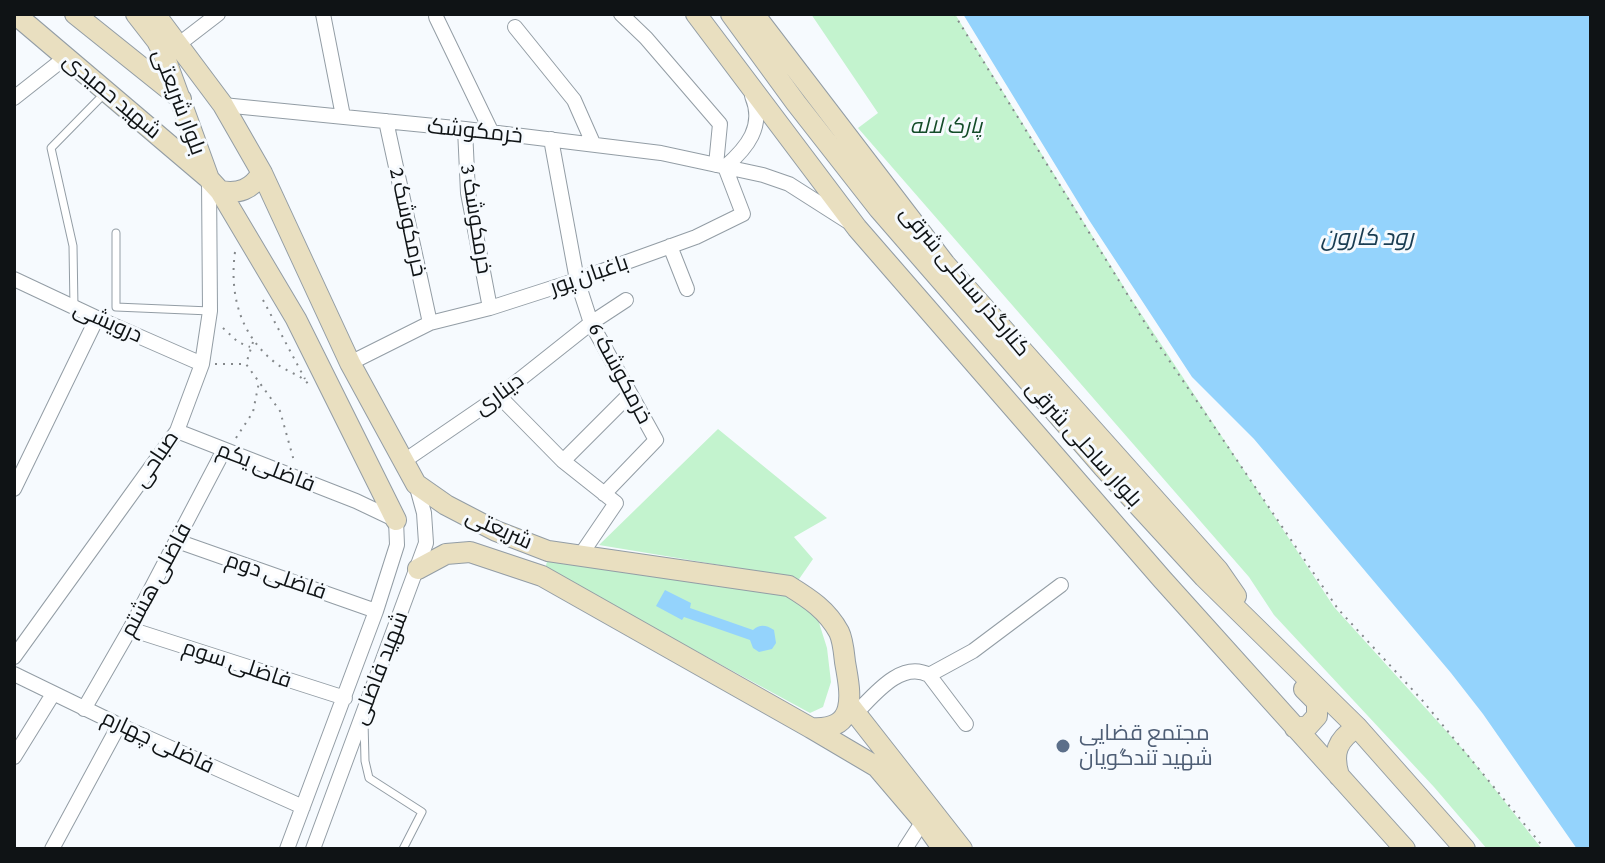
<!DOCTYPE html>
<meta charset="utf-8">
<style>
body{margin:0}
#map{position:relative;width:1605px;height:863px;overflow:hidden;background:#f6fafe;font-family:"Crimson Pro",serif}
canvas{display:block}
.frame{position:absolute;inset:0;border:16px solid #0f1315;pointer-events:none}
</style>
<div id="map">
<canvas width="1605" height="863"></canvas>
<div class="frame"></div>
</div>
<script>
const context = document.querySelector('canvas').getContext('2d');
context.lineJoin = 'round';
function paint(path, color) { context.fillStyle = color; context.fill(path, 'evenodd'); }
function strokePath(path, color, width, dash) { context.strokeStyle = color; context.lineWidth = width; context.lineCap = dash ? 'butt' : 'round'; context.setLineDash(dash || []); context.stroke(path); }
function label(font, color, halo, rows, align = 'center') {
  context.font = font + ' "Crimson Pro",Cairo,serif'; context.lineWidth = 6; context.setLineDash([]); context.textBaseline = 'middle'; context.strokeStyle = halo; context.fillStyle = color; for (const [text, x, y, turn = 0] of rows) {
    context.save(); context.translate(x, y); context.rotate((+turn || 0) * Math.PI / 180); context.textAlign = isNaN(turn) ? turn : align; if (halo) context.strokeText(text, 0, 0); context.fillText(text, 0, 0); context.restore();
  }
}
paint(new Path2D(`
 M 811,14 L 955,14 L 1132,300 L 1334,607 L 1468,755 L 1542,849 L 1487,849 L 1434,787 L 1274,615 L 1249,577 L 858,128 L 878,113 Z
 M 718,429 L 827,518 L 794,537 L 813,559 L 797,582 L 780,575 L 599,545 Z
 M 548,558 L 785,592 L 815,610 L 827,648 L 831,682 L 823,707 L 810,713 L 545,569 Z`), '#c3f3ce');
paint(new Path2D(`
 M 963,14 L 1591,14 L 1591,849 L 1577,849 L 1483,714 L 1451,673 L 1254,439 L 1192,377 L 1089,220 Z
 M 665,590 L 691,603 L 690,608 L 753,630 C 760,624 766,625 774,630 L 776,643 L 772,649 L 759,652 L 753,648 L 750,640 L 684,617 L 682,620 L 656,606 Z`), '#94d3fc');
const lane = new Path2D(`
 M 116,233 L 116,307 L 210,311
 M 74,308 L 73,246 L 51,148 L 105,93
 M 364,721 L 365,761 L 369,778 L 422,812 L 403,849`);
const street = new Path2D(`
 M 323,14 L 343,116
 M 621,14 L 646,38 L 720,124 L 716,165
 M 436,17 L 492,133
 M 515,27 L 574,100 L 593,143
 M 179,44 L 218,14
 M 14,98 L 66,57
 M 223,105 L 465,129 L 661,153 L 763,175 L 789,184 L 847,221
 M 386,121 L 430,323
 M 465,129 L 468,193 L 490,308
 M 551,139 L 577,280 L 591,323 L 656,440 L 604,494
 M 725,167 C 747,148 765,126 752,96
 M 670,246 L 687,289
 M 14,279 L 97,318 L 202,364
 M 350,363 L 430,323 L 490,308 L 577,280 L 696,237 L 743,214 L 725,167
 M 499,396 L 563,461 L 616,503 L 580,556
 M 177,431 L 356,501 L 396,520 L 397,545 L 376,611 L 287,849
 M 404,461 L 499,396 L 591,323 L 626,300
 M 563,461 L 630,394
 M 14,489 L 97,318
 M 177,541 L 376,611
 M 130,629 L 345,698
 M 14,657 L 177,431 L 202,364 L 210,311 L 209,179
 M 14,674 L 119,725 L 303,807
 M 929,675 L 966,724
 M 84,709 L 130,629 L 224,450
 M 856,713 C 874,695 901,660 929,675 L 973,651 L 1061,585
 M 14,757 L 53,694
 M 52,849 L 119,725
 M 313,849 L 426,543 L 424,513 L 416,484
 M 905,849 L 923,821`);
const secondary = new Path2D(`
 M 15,14 L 207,177
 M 75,14 L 181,99
 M 136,14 L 157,41 L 164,55 L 209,179 L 220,191 L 296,319 L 396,520
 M 155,14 L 223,105 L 262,173 L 350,363 L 416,484 L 446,505 L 496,531 L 548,551 L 789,586 C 810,599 827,610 839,632 C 843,640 844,653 845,662 C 851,695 858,731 811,728 L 542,576 L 470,552 L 446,554 L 418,569
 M 696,14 L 857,228 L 1162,579 L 1405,849
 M 731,14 L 796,103 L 879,209 L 1103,467 L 1204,577 L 1357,727 L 1465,849
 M 754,14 L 945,264 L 1218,570 L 1236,596
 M 220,191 C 239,194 251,190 262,173
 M 850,706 L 962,849
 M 811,728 L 877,767 L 923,821 L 943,849
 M 1295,728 L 1308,726 L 1317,716 L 1317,702 L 1304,689
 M 1339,776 C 1332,753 1337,740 1357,727`);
strokePath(lane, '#939da5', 9);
strokePath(street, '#939da5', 16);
strokePath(secondary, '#939da5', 22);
strokePath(new Path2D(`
 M 954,14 L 1158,344 L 1338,609 L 1422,700 L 1545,849
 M 235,252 C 229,296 241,337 277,364 C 287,372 302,375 309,385
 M 263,300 L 305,379
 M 223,328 L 238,342 L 250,347
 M 253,342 L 246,364 L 280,411 L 294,461
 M 215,364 L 245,364
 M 236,438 L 253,412 L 259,382`), '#84888b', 2, [2, 6]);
strokePath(lane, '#fff', 7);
strokePath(street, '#fff', 14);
strokePath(secondary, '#e9dfc0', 20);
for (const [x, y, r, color] of [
 [1063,746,8,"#5c6f8a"]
]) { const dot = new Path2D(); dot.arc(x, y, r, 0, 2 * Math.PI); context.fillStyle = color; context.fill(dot); strokePath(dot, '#f6fafe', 3); }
label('22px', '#0f1315', '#f6fafe', [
 ["شهید حمیدی",112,96,40],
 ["بلوار شریعتی",179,102,69],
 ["خرمکوشک",475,131,6],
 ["خرمکوشک 3",476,219,81],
 ["خرمکوشک 2",408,222,78],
 ["باغبان پور",589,275,-19],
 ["کنارگذر ساحلی شرقی",965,281,50],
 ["درویشی",108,322,24],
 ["خرمکوشک 6",620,373,62],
 ["دیناری",499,394,-36],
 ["بلوار ساحلی شرقی",1084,444,48],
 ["صباحی",156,459,-56],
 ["فاضلی یکم",266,467,21],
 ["شریعتی",499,529,24],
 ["فاضلی دوم",276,576,19],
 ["فاضلی هشتم",156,580,-62],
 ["فاضلی سوم",237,664,18],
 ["شهید فاضلی",380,668,-69],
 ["فاضلی چهارم",158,742,25]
]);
label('italic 22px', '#144c29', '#f6fafe', [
 ["پارک لاله",946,126]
]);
label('22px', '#4e5e75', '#f6fafe', [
 ["مجتمع قضایی",1079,733],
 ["شهید تندگویان",1079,758]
], 'left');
label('italic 24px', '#1a3d52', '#f6fafe', [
 ["رود کارون",1367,238]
]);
</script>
